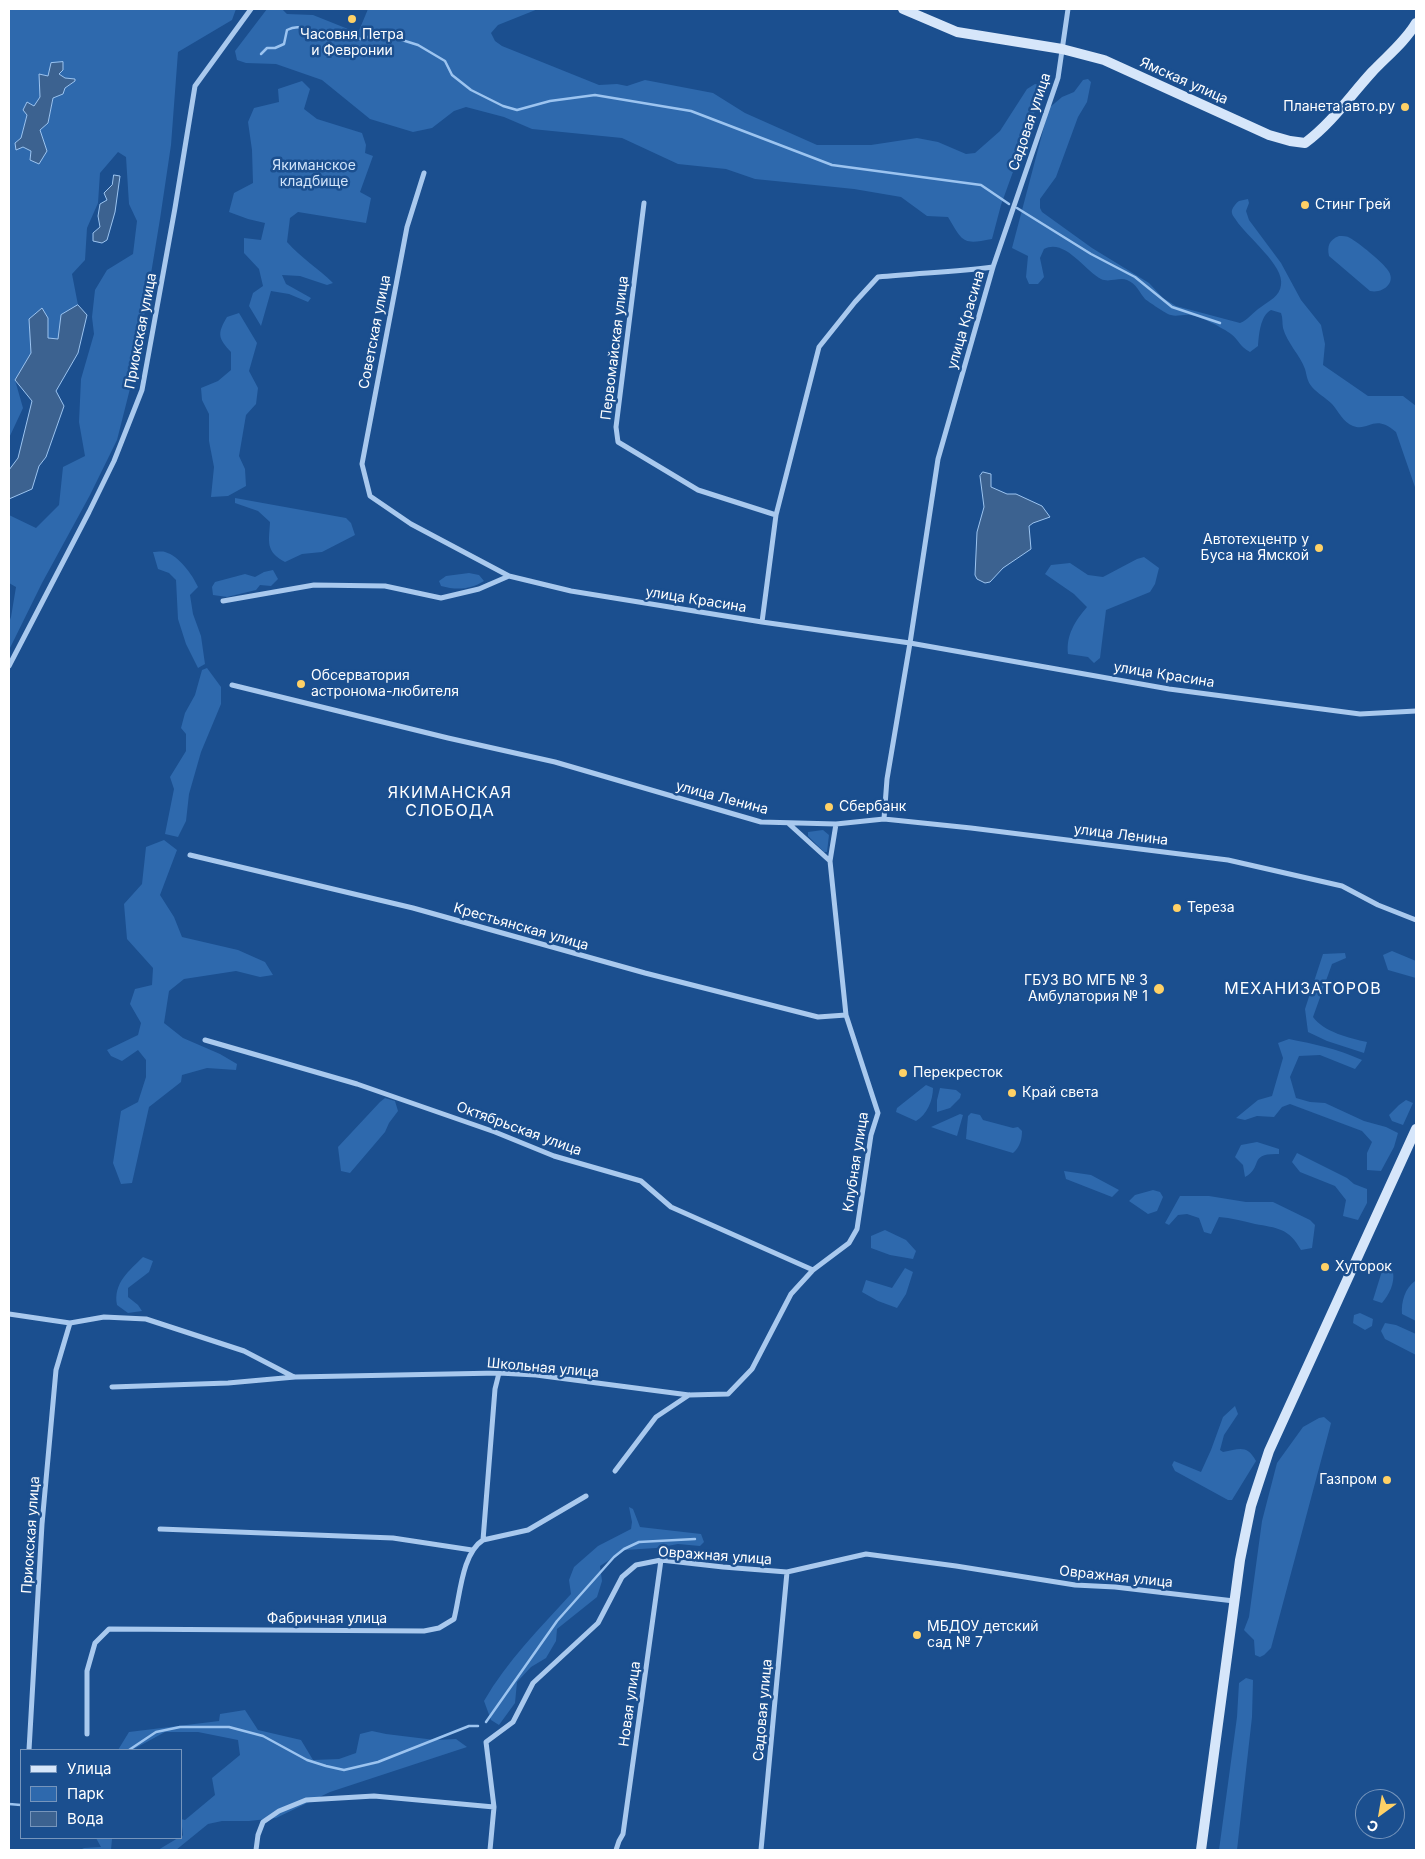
<!DOCTYPE html>
<meta charset="utf-8">
<style>
body{margin:0}
#map{position:relative;width:1425px;height:1859px;overflow:hidden;background:#1b4f8f;font-family:Inter,sans-serif}
canvas{display:block}
.frame{position:absolute;inset:0;border:10px solid #fff;pointer-events:none}
.legend{position:absolute;left:20px;top:1749px;width:162px;height:90px;box-sizing:border-box;background:#1b4f8f;border:1px solid #7695bc;margin:0;padding:6px 9px;list-style:none;font-size:15px;color:#fff}
.legend li{display:flex;align-items:center;gap:10px;height:25px}
.legend b{width:25px;border:1px solid #7695bc}
.north{position:absolute;left:1355px;top:1789px;width:50px;height:50px;box-sizing:border-box;background:#1b4f8f;border:1px solid #7695bc;border-radius:50%;rotate:212deg;font-size:14px;font-weight:700;line-height:20px;text-align:center;color:#fff}
.north::after{content:'';display:block;margin:auto;width:18px;height:22px;background:#ffd166;clip-path:polygon(50% 0,100% 100%,50% 72%,0 100%)}
</style>
<div id="map">
<canvas width="1425" height="1859"></canvas>
<div class="frame"></div>
<ul class="legend">
<li><b style="height:6px;background:#d6e6fa"></b>Улица</li>
<li><b style="height:14px;background:#2e69ad"></b>Парк</li>
<li><b style="height:14px;background:#3c6290"></b>Вода</li>
</ul>
<div class="north">С</div>
</div>
<script>
const context = document.querySelector('canvas').getContext('2d');
context.lineJoin = 'round';
function paint(path, color) { context.fillStyle = color; context.fill(path, 'evenodd'); }
function strokePath(path, color, width, dash) { context.strokeStyle = color; context.lineWidth = width; context.lineCap = dash ? 'butt' : 'round'; context.setLineDash(dash || []); context.stroke(path); }
function label(font, color, halo, rows, align = 'center') {
  context.font = font + ' Inter,sans-serif'; context.lineWidth = 5; context.setLineDash([]); context.textBaseline = 'middle'; context.strokeStyle = halo; context.fillStyle = color; for (const [text, x, y, turn = 0] of rows) {
    context.save(); context.translate(x, y); context.rotate((+turn || 0) * Math.PI / 180); context.textAlign = isNaN(turn) ? turn : align; if (halo) context.strokeText(text, 0, 0); context.fillText(text, 0, 0); context.restore();
  }
}
paint(new Path2D(`
 M 9,9 L 236,9 L 232,20 L 178,52 L 171,145 L 160,219 L 136,365 L 117,440 L 90,495 L 42,583 L 9,650 L 9,622 L 11,617 L 16,587 L 9,583 L 9,515 L 36,528 L 59,505 L 63,467 L 85,456 L 79,422 L 81,379 L 94,334 L 92,317 L 95,290 L 107,270 L 133,254 L 137,221 L 129,204 L 126,157 L 118,152 L 100,173 L 98,203 L 87,228 L 85,260 L 72,274 L 78,305 L 61,315 L 59,339 L 48,338 L 48,318 L 29,319 L 31,353 L 15,380 L 23,408 L 9,438 ZM 40,74 L 48,76 L 59,74 L 65,78 L 75,79 L 65,88 L 63,94 L 53,98 L 48,123 L 39,130 L 47,151 L 31,151 L 23,147 L 17,149 L 15,143 L 21,138 L 27,114 L 24,109 L 27,102 L 34,106 L 40,97 Z
 M 267,9 L 282,9 L 287,14 L 313,15 L 358,33 L 368,9 L 538,9 L 498,25 L 491,33 L 495,41 L 502,46 L 599,85 L 617,84 L 627,86 L 645,80 L 713,93 L 745,113 L 817,145 L 871,145 L 917,138 L 938,142 L 966,154 L 975,153 L 1000,131 L 1027,89 L 1035,84 L 1044,86 L 1001,205 L 992,239 C 962,245 963,242 948,217 L 927,216 L 901,197 L 854,189 L 755,179 L 726,169 L 678,164 L 622,138 L 532,129 L 504,117 L 466,107 L 454,111 L 432,128 L 413,132 L 370,119 L 322,80 L 276,64 L 246,63 L 237,60 L 235,51 Z
 M 1088,79 L 1091,82 L 1087,102 L 1078,117 L 1056,177 L 1040,199 L 1040,208 L 1042,212 L 1092,248 L 1149,283 L 1163,298 L 1176,306 L 1240,323 C 1248,320 1253,312 1261,307 C 1269,301 1280,296 1281,285 C 1285,266 1246,236 1236,220 C 1234,217 1231,214 1232,210 C 1233,207 1236,203 1239,201 L 1248,199 L 1249,203 L 1246,211 L 1249,220 L 1281,263 L 1301,300 L 1321,325 L 1325,344 L 1323,365 L 1368,396 L 1403,396 L 1416,406 L 1416,490 L 1396,432 C 1374,413 1369,432 1353,426 C 1343,422 1339,412 1332,404 C 1326,398 1317,393 1312,387 C 1307,381 1307,376 1305,369 C 1300,355 1287,343 1283,328 C 1282,323 1283,318 1281,313 L 1271,310 C 1260,316 1259,335 1258,346 L 1250,352 C 1239,346 1239,340 1231,334 C 1223,328 1200,316 1190,315 C 1184,314 1176,317 1171,315 C 1166,314 1149,302 1145,299 C 1139,292 1137,284 1127,280 C 1119,277 1109,283 1101,279 C 1085,271 1065,238 1044,249 L 1040,258 L 1044,277 L 1038,284 L 1029,284 L 1026,277 L 1028,256 L 1012,248 L 1049,108 L 1062,97 L 1074,92 L 1083,80 Z
 M 302,81 L 310,89 L 304,109 L 317,119 L 362,133 L 366,145 L 365,153 L 373,156 L 360,192 L 371,198 L 366,223 L 298,212 L 290,218 L 287,242 C 301,258 318,268 333,283 L 327,285 L 300,276 L 282,275 L 286,284 L 311,298 L 308,302 L 289,294 L 271,291 L 261,326 L 249,306 L 253,293 L 263,286 L 259,269 L 244,253 L 244,238 L 261,240 L 265,223 L 248,219 L 229,212 L 234,193 L 253,183 L 252,150 L 248,122 L 254,108 L 279,102 L 278,89 Z
 M 1339,236 C 1343,236 1347,236 1350,238 C 1359,243 1381,261 1387,269 C 1398,282 1383,294 1370,291 L 1329,256 C 1327,246 1329,240 1339,236 Z
 M 239,313 L 257,343 L 249,371 L 258,388 L 256,404 L 246,415 L 239,456 L 245,469 L 246,486 L 228,496 L 211,497 L 214,467 L 209,441 L 209,414 L 202,400 L 201,388 L 218,381 L 231,370 L 231,352 C 218,338 217,334 227,317 Z
 M 235,498 L 346,518 L 351,523 L 355,535 L 322,552 L 302,554 L 285,562 C 265,551 269,542 270,522 L 258,511 L 235,503 Z
 M 153,552 C 156,552 162,551 165,552 C 179,556 192,574 198,587 L 190,595 L 193,614 L 201,636 L 205,664 L 198,668 L 186,644 L 178,619 L 176,580 L 169,573 L 158,569 Z
 M 1144,557 L 1159,568 L 1155,584 L 1150,592 L 1106,610 L 1100,658 L 1094,663 L 1088,657 L 1068,654 C 1066,635 1075,621 1087,607 L 1074,594 L 1045,574 L 1051,565 L 1070,563 L 1088,575 L 1103,577 L 1137,559 Z
 M 273,570 L 278,579 L 271,586 L 260,585 L 256,590 L 227,597 L 213,595 L 212,587 L 215,582 L 245,574 L 255,577 L 264,572 Z
 M 469,573 L 479,575 L 484,581 C 470,590 456,590 441,586 L 439,581 L 446,576 Z
 M 207,668 L 221,687 L 221,704 L 201,752 L 189,794 L 186,821 L 178,837 L 165,834 L 174,789 L 170,777 L 186,751 L 186,734 L 181,728 L 185,713 L 195,695 L 202,670 Z
 M 823,830 L 829,835 L 827,852 L 824,852 L 808,836 L 808,832 Z
 M 164,840 L 177,850 L 160,895 L 174,917 L 182,937 L 238,950 L 265,962 L 273,975 L 260,977 L 236,971 L 184,979 L 169,991 L 164,1023 L 183,1038 L 220,1054 L 237,1064 L 236,1070 L 207,1068 L 182,1075 L 181,1082 L 149,1107 L 132,1183 L 121,1184 L 113,1163 L 121,1111 L 138,1102 L 146,1077 L 146,1060 L 138,1050 L 122,1061 L 111,1056 L 107,1050 L 138,1035 L 141,1023 L 130,1004 L 135,989 L 152,985 L 153,968 L 127,939 L 124,904 L 142,884 L 146,847 Z
 M 1392,951 L 1416,961 L 1416,978 L 1388,970 L 1383,955 Z
 M 1345,953 L 1346,958 L 1332,964 L 1313,1017 C 1324,1032 1349,1038 1367,1042 L 1364,1053 L 1327,1041 L 1308,1032 L 1305,1009 L 1323,954 Z
 M 1289,1039 C 1314,1044 1338,1049 1362,1060 L 1355,1069 L 1320,1055 L 1299,1056 L 1290,1077 L 1296,1098 L 1310,1102 L 1325,1103 L 1364,1121 L 1386,1127 L 1398,1133 L 1394,1147 L 1381,1171 L 1367,1170 L 1367,1153 L 1372,1142 L 1362,1131 L 1290,1104 L 1282,1107 L 1274,1117 L 1257,1116 L 1245,1120 L 1236,1118 L 1258,1100 L 1272,1096 L 1283,1058 L 1278,1043 Z
 M 926,1085 L 933,1088 C 933,1100 927,1115 916,1121 L 896,1112 L 897,1108 Z
 M 940,1088 L 956,1090 L 961,1094 L 960,1098 L 950,1108 L 937,1112 L 937,1100 Z
 M 385,1098 L 395,1101 L 398,1111 L 389,1123 L 385,1132 L 350,1173 L 341,1171 L 338,1147 L 380,1102 Z
 M 1406,1100 L 1413,1103 L 1403,1125 L 1392,1121 L 1389,1115 L 1399,1105 Z
 M 971,1113 L 980,1115 L 983,1120 L 1013,1128 L 1018,1127 L 1022,1131 C 1022,1139 1020,1147 1013,1153 L 966,1139 L 968,1116 Z
 M 960,1114 L 963,1115 L 957,1136 L 931,1127 Z
 M 1257,1142 L 1279,1149 L 1279,1154 C 1247,1153 1264,1167 1245,1177 L 1243,1165 L 1235,1157 L 1241,1145 Z
 M 1297,1153 L 1347,1178 L 1354,1184 L 1367,1189 L 1367,1203 L 1358,1220 L 1343,1216 L 1346,1200 L 1335,1186 L 1300,1172 L 1292,1162 Z
 M 1064,1171 L 1091,1175 L 1119,1190 L 1112,1197 L 1066,1179 Z
 M 1153,1190 L 1160,1192 L 1163,1197 L 1157,1211 L 1148,1214 L 1129,1201 L 1135,1195 Z
 M 1180,1196 L 1209,1196 L 1246,1202 L 1273,1202 L 1310,1220 L 1315,1225 L 1312,1248 L 1301,1250 C 1289,1228 1277,1228 1255,1224 C 1243,1221 1231,1218 1219,1217 L 1211,1234 L 1204,1232 L 1199,1218 L 1187,1214 L 1178,1215 L 1169,1225 L 1165,1223 Z
 M 885,1230 L 906,1240 L 916,1251 L 913,1259 L 890,1255 L 871,1248 L 871,1236 Z
 M 143,1257 L 153,1261 L 149,1272 L 128,1288 L 128,1297 L 138,1305 L 142,1311 L 128,1313 L 117,1305 C 113,1283 129,1271 143,1257 Z
 M 905,1268 L 913,1272 L 906,1294 L 897,1308 L 878,1301 L 862,1292 L 866,1280 L 892,1288 Z
 M 1386,1270 L 1393,1272 C 1395,1283 1389,1295 1382,1303 L 1373,1300 L 1382,1271 Z
 M 1415,1281 L 1416,1282 L 1416,1321 L 1402,1314 C 1401,1302 1405,1288 1415,1281 Z
 M 1360,1313 L 1373,1319 L 1372,1326 L 1365,1330 L 1353,1323 L 1354,1315 Z
 M 1385,1323 L 1396,1325 L 1416,1334 L 1416,1355 L 1385,1339 L 1381,1331 Z
 M 1235,1406 L 1238,1414 L 1224,1435 L 1220,1450 L 1223,1452 C 1239,1449 1247,1444 1256,1461 L 1232,1500 L 1228,1500 L 1175,1471 L 1172,1465 L 1174,1461 L 1201,1472 L 1211,1450 L 1223,1417 Z
 M 1324,1417 L 1331,1423 L 1330,1427 L 1271,1648 L 1264,1655 L 1260,1657 L 1255,1655 L 1254,1640 L 1244,1630 L 1249,1617 L 1262,1521 L 1277,1463 L 1303,1427 L 1319,1418 Z
 M 629,1507 L 633,1509 L 640,1527 L 701,1534 L 704,1542 L 700,1546 L 678,1544 L 656,1548 L 625,1550 L 600,1566 L 602,1581 L 597,1597 L 557,1629 L 556,1641 L 546,1658 L 531,1667 L 517,1682 L 515,1703 L 499,1725 L 491,1720 L 484,1701 C 507,1661 540,1628 571,1594 L 569,1580 L 574,1567 L 598,1546 L 631,1529 L 632,1522 Z
 M 1246,1678 L 1253,1680 L 1252,1717 L 1237,1850 L 1219,1850 L 1237,1717 L 1239,1683 Z
 M 245,1710 L 258,1730 L 301,1740 L 313,1760 L 339,1759 L 356,1753 L 360,1734 L 372,1731 L 386,1734 L 435,1740 L 456,1739 L 467,1747 L 330,1792 L 276,1818 L 249,1821 L 222,1821 L 208,1824 L 176,1850 L 158,1850 L 178,1838 L 181,1838 L 183,1835 L 181,1819 L 185,1820 L 215,1795 L 212,1778 L 240,1755 L 238,1740 L 198,1732 L 165,1732 L 132,1750 L 118,1750 L 129,1732 L 219,1721 L 220,1714 Z
 M 96,1838 L 118,1838 L 112,1839 L 111,1850 L 80,1850 L 84,1848 L 101,1847 Z`), '#2e69ad');
const water = new Path2D(`
 M 63,62 L 63,70 L 59,74 L 65,78 L 75,79 L 75,81 L 65,88 L 63,94 L 53,98 L 48,123 L 40,130 L 47,151 L 39,164 L 30,160 L 31,151 L 23,147 L 16,150 L 15,143 L 21,138 L 27,115 L 23,110 L 27,102 L 34,106 L 40,97 L 39,74 L 48,76 L 51,63 Z
 M 114,175 L 120,176 L 115,212 L 107,240 L 102,243 L 93,241 L 93,233 L 100,227 L 98,216 L 100,204 L 107,200 L 104,193 L 112,185 Z
 M 78,305 L 87,315 L 78,353 L 56,391 L 64,406 L 46,457 L 39,466 L 32,489 L 9,499 L 9,470 L 18,458 L 32,401 L 15,380 L 31,353 L 29,319 L 42,308 L 48,318 L 48,338 L 58,339 L 61,315 Z
 M 983,472 L 991,474 L 991,487 L 1007,494 L 1016,494 L 1042,506 L 1050,517 L 1033,523 L 1029,526 L 1031,549 L 1003,568 L 990,582 L 985,583 L 977,579 L 975,575 L 977,532 L 984,507 L 980,476 Z`);
paint(water, '#3c6290');
strokePath(water, '#9cc4f0', 1);
strokePath(new Path2D(`
 M 261,54 L 267,48 L 275,48 L 284,44 L 287,30 C 304,21 313,37 329,37 C 335,37 342,34 348,32 L 352,37 L 361,39 L 378,34 L 389,36 L 418,45 L 445,61 L 452,75 L 471,90 L 503,106 L 517,110 L 550,101 L 595,95 L 691,111 L 832,165 L 981,185 L 1009,204
 M 1017,208 L 1091,254 L 1135,277 L 1172,307 L 1220,323
 M 486,1722 L 557,1621 L 614,1557 L 624,1549 L 639,1542 L 695,1539
 M 129,1750 L 156,1732 L 180,1727 L 229,1727 L 263,1736 L 307,1760 L 326,1766 L 344,1770 L 378,1762 L 469,1726 L 478,1726
 M 9,1804 L 21,1805`), '#9cc4f0', 2.5);
strokePath(new Path2D(`
 M 424,173 L 407,227 L 362,464 L 370,496 L 411,524 L 509,576
 M 644,203 L 616,427 L 618,442 L 698,490 L 776,515
 M 223,601 L 314,585 L 385,586 L 441,598 L 479,589 L 509,576 L 571,591 L 762,622 L 910,643 L 1169,689 L 1360,714 L 1416,711
 M 762,622 L 776,515 L 819,347 L 855,302 L 878,277 C 916,273 955,272 993,267
 M 9,666 L 89,512 L 114,461 L 142,390 L 175,208 L 195,86 L 251,9
 M 232,685 L 448,738 L 555,762 L 761,822 L 836,824 L 884,819 L 971,828 L 1228,860 L 1342,886 L 1378,905 L 1416,920
 M 884,819 L 887,779 L 910,643 L 938,459 L 993,267 L 1058,78 L 1068,9
 M 788,823 L 830,861 L 836,824
 M 190,855 L 413,908 L 645,973 L 818,1017 L 846,1015
 M 205,1040 L 357,1084 L 495,1132 L 554,1156 L 641,1181 L 671,1207 L 813,1270
 M 9,1314 L 70,1323 L 104,1317 L 146,1319 L 244,1351 L 294,1377
 M 112,1387 L 228,1383 L 295,1377 L 499,1373 L 536,1375 L 689,1395 L 728,1394 L 752,1369 L 791,1294 L 813,1270 L 849,1243 L 857,1229 L 871,1135 L 878,1113 L 846,1015 L 830,861
 M 615,1471 L 656,1417 L 689,1395
 M 160,1529 L 393,1538 L 472,1550
 M 483,1540 L 495,1389 L 499,1373
 M 87,1734 L 87,1671 L 95,1643 L 109,1629 L 424,1631 L 439,1628 L 454,1619 C 460,1596 462,1553 483,1540 L 528,1530 L 586,1496
 M 29,1750 L 42,1524 L 56,1370 L 70,1323
 M 256,1850 L 258,1835 L 263,1822 L 279,1811 L 306,1800 L 374,1796 L 494,1807 L 486,1742 L 513,1722 L 533,1683 L 598,1623 L 622,1577 L 636,1565 L 661,1560 L 723,1567 L 787,1572 L 866,1554 L 956,1566 L 1075,1585 L 1115,1587 L 1234,1601
 M 490,1850 L 494,1807
 M 616,1850 L 619,1841 L 623,1834 L 661,1560
 M 761,1850 L 787,1572`), '#a9c9ee', 5);
strokePath(new Path2D(`
 M 903,9 L 957,32 L 1062,49 L 1104,60 L 1269,135 L 1290,141 L 1305,143 C 1332,123 1350,96 1372,72 C 1387,56 1405,42 1416,23
 M 1201,1850 L 1240,1560 L 1251,1506 L 1269,1451 L 1416,1129`), '#d6e6fa', 10);
for (const [x, y, r, color] of [
 [352,19,5,"#ffd166"],
 [1405,107,5,"#ffd166"],
 [1305,205,5,"#ffd166"],
 [1319,548,5,"#ffd166"],
 [301,684,5,"#ffd166"],
 [829,807,5,"#ffd166"],
 [1177,908,5,"#ffd166"],
 [1159,989,6,"#ffd166"],
 [903,1073,5,"#ffd166"],
 [1012,1093,5,"#ffd166"],
 [1325,1267,5,"#ffd166"],
 [1387,1480,5,"#ffd166"],
 [917,1635,5,"#ffd166"]
]) { const dot = new Path2D(); dot.arc(x, y, r, 0, 2 * Math.PI); context.fillStyle = color; context.fill(dot); strokePath(dot, '#1b4f8f', 2); }
label('14px', '#fff', '#1b4f8f', [
 ["Часовня Петра",352,35,"center"],
 ["и Февронии",352,51,"center"],
 ["Планета авто.ру",1395,107,"right"],
 ["Стинг Грей",1315,205],
 ["Автотехцентр у",1309,540,"right"],
 ["Буса на Ямской",1309,556,"right"],
 ["Обсерватория",311,676],
 ["астронома-любителя",311,692],
 ["Сбербанк",839,807],
 ["Тереза",1187,908],
 ["ГБУЗ ВО МГБ № 3",1148,981,"right"],
 ["Амбулатория № 1",1148,997,"right"],
 ["Перекресток",913,1073],
 ["Край света",1022,1093],
 ["Хуторок",1335,1267],
 ["Газпром",1377,1480,"right"],
 ["МБДОУ детский",927,1627],
 ["сад № 7",927,1643]
], 'left');
label('14px', '#fff', '#1b4f8f', [
 ["Ямская улица",1184,81,24],
 ["Садовая улица",1030,122,-71],
 ["улица Красина",966,320,-74],
 ["Приокская улица",141,331,-79],
 ["Советская улица",375,332,-79],
 ["Первомайская улица",615,348,-83],
 ["улица Красина",696,600,9],
 ["улица Красина",1164,675,9],
 ["улица Ленина",722,798,15],
 ["улица Ленина",1121,835,7],
 ["Крестьянская улица",521,927,16],
 ["Октябрьская улица",519,1129,20],
 ["Клубная улица",856,1162,-81],
 ["Школьная улица",543,1368,5],
 ["Приокская улица",31,1535,-86],
 ["Овражная улица",715,1556,4],
 ["Овражная улица",1116,1577,6],
 ["Фабричная улица",327,1619],
 ["Новая улица",630,1704,-82],
 ["Садовая улица",763,1710,-85]
]);
label('14px', '#cfe3fa', '#1b4f8f', [
 ["Якиманское",314,166],
 ["кладбище",314,182]
]);
context.letterSpacing = '1px';
label('16px', '#fff', '#1b4f8f', [
 ["ЯКИМАНСКАЯ",450,793],
 ["СЛОБОДА",450,811],
 ["МЕХАНИЗАТОРОВ",1303,989]
]);
context.letterSpacing = '0px';
</script>
